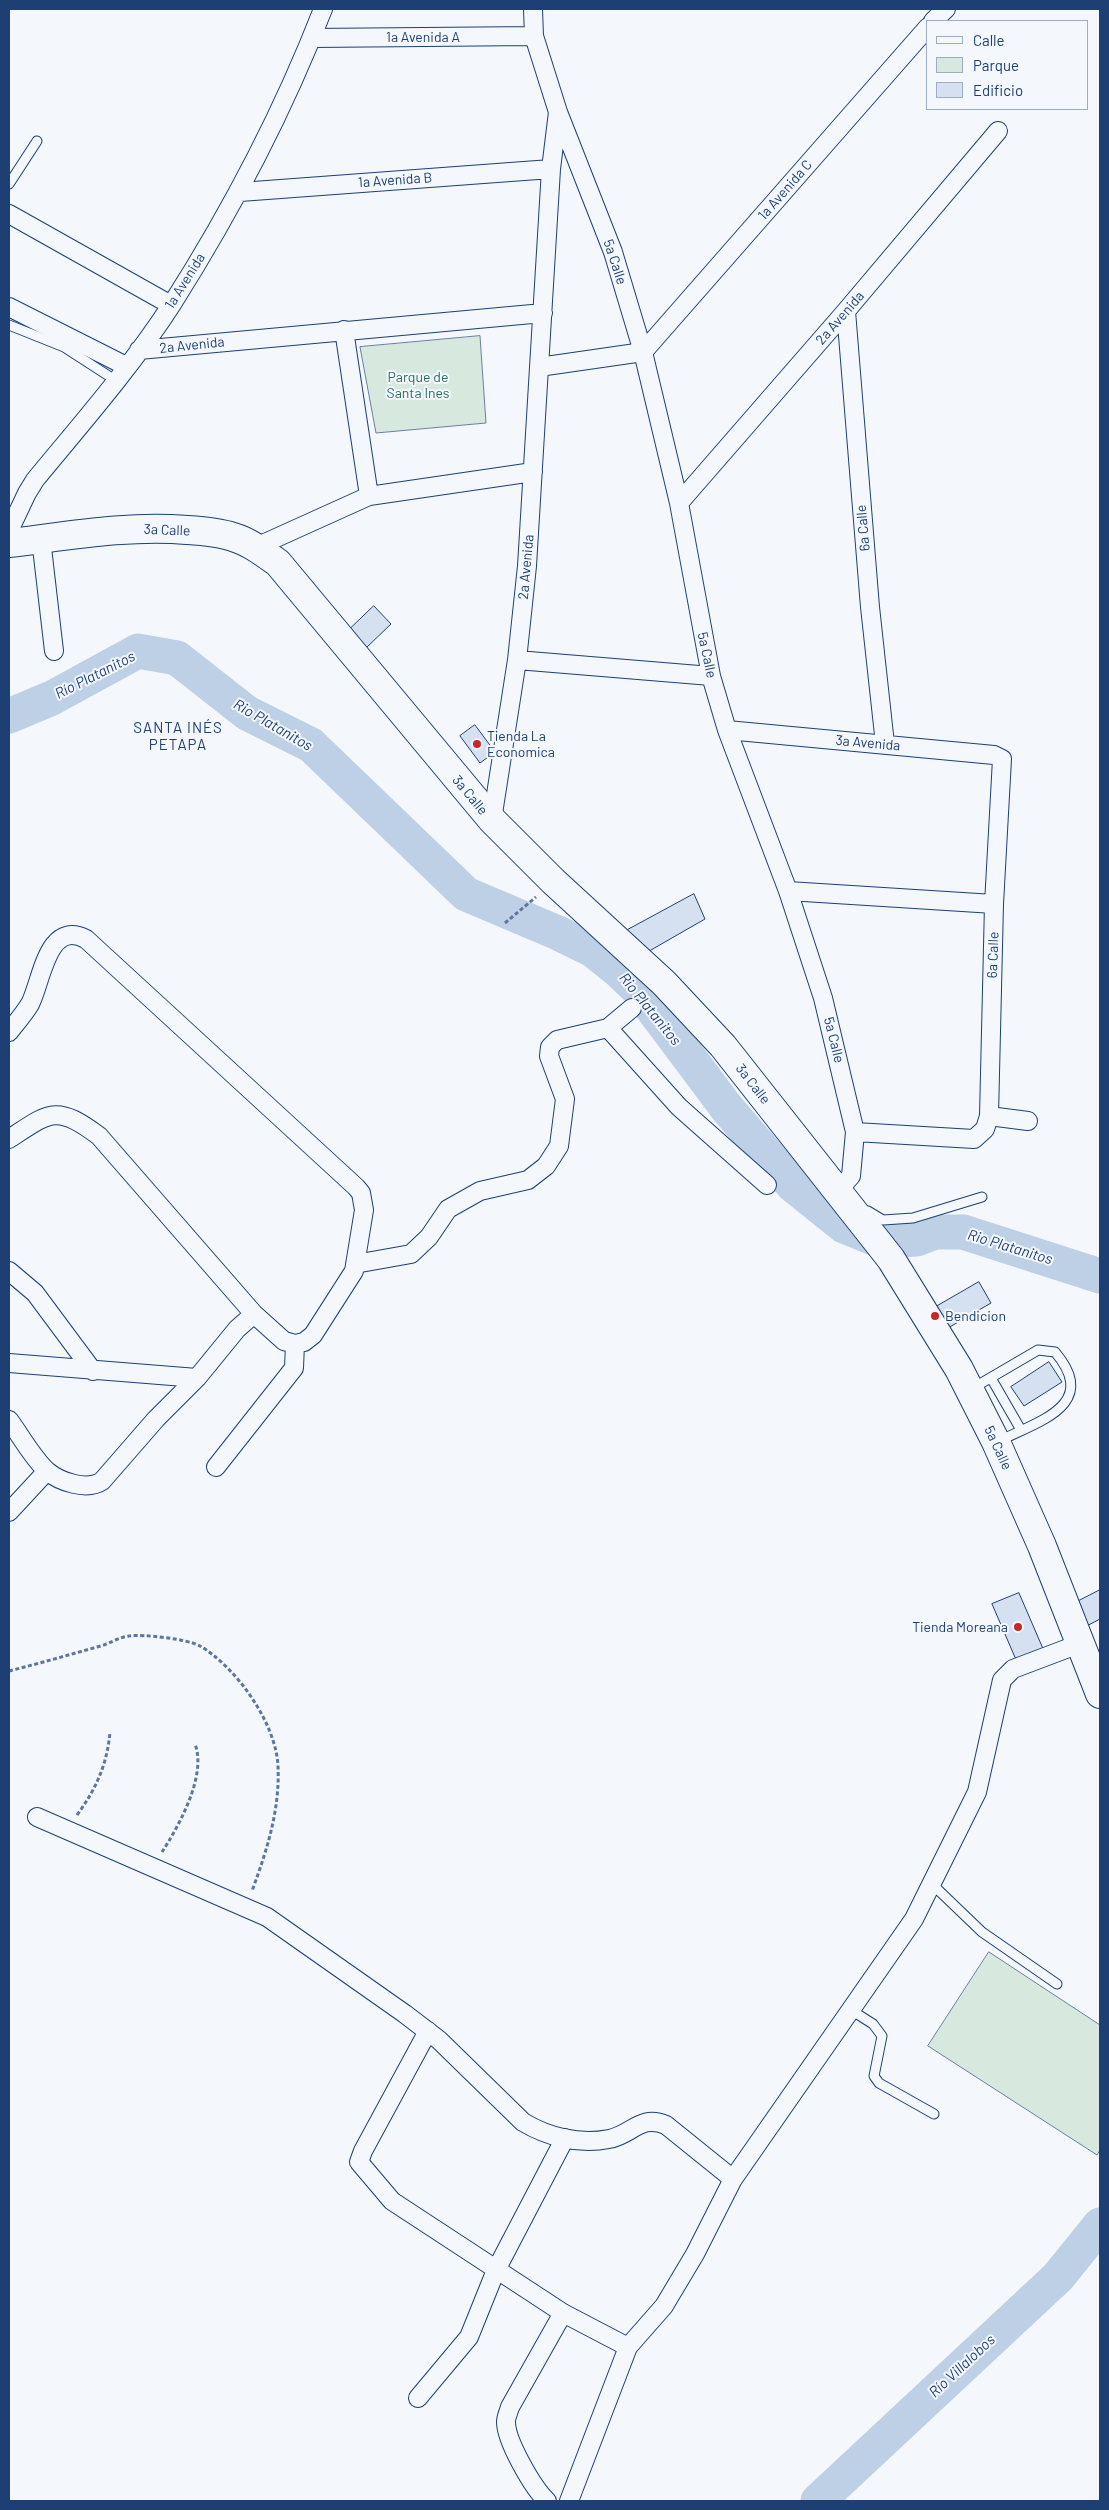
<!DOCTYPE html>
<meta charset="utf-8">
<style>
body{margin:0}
#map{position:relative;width:1109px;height:2510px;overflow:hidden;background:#f4f7fb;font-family:Barlow,sans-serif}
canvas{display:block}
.frame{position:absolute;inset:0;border:10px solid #1d3f73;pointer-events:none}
.legend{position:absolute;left:926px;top:20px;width:162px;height:90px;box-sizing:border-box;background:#f4f7fb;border:1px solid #9eadc5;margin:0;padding:6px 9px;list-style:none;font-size:15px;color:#1d3f73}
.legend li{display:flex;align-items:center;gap:10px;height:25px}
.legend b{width:25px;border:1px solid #9eadc5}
</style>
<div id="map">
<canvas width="1109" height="2510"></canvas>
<div class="frame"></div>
<ul class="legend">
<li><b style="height:6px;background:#f4f7fb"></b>Calle</li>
<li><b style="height:14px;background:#d7e8df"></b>Parque</li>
<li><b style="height:14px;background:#d5e0f0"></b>Edificio</li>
</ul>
</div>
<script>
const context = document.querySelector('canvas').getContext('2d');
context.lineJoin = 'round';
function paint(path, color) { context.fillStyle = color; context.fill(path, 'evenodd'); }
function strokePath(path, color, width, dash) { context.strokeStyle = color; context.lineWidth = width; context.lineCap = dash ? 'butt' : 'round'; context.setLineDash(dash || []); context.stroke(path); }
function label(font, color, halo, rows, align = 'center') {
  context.font = font + ' Barlow,sans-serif'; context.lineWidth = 4; context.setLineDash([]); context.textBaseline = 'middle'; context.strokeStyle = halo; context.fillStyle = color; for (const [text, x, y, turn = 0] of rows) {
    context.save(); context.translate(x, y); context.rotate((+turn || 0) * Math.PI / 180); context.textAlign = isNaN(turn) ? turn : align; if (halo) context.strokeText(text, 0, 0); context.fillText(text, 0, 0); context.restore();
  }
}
const green = new Path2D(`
 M 480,336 L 486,423 L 376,433 L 360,347 Z
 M 989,1952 L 1100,2025 L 1100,2150 L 1097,2155 L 928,2046 Z`);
paint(green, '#d7e8df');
strokePath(green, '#687fa3', 1);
strokePath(new Path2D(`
 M 9,716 L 52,698 L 138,651 L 177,658 L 247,713 L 311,745 L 466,894 L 558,933 L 593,950 L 618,970 L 637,988 L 726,1107 L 793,1185 L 844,1226 L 881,1241 L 917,1239 L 935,1232 L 963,1232 L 1100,1276
 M 818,2501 L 1058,2277 L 1100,2225`), '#bed0e5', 35);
const building = new Path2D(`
 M 374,606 L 391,624 L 366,648 L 349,630 Z
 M 475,725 L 495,752 L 480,763 L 460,736 Z
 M 694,894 L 705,919 L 644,954 L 622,933 Z
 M 979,1282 L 991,1303 L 948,1328 L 934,1308 Z
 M 1049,1362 L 1062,1382 L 1024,1406 L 1011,1387 Z
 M 1100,1590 L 1100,1619 L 1083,1628 L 1071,1605 Z
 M 1019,1593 L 1044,1651 L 1017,1662 L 992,1604 Z`);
paint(building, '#d5e0f0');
strokePath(building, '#1d3f73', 1);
const lane = new Path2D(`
 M 9,184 L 37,141
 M 9,325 L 64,347 L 115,380
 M 868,1211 L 883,1220 L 913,1218 L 982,1197
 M 991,1378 L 1021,1430
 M 973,1388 L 1038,1350 L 1055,1352 C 1100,1405 1039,1421 999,1441
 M 932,1884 L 982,1932 L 1057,1984
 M 851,2010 L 873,2024 L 882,2036 L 874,2076 L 879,2083 L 934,2114`);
const street = new Path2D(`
 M 933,21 L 946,9
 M 312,38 L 534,36
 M 558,112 L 613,252 L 643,352 L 679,503 L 711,676 L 727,730 L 788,891 L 823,998 L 855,1132 L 851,1176 L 837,1192
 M 240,192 L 551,169
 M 9,214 L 171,305
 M 9,307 L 126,366
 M 846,311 L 870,607 L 885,744
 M 344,330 L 369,496
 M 139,350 L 543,313
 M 539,367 L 643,352 L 928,27
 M 679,503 L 846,311 L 998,131
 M 9,531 L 27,493 L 35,480 C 82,423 132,366 172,304 C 231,211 283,112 323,9
 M 41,539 L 54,651
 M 256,547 L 369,496 L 533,472
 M 517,660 L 711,676
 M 727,730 L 994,755 L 1002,759 L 994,904 L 989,1116 L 985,1129 L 974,1139 L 855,1132
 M 492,820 L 517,660 L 527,566 L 551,169 L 558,112 L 534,36 L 533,9
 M 788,891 L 994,904
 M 608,1028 L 679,1107 L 767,1185
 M 9,1032 C 16,1023 24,1014 30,1004 C 42,981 47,919 86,939 L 356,1187 L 361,1193 L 364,1210 L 354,1271 L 313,1335 L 304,1342 L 295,1344 L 284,1341 L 254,1314 L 99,1136 C 56,1104 50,1112 9,1139
 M 989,1116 L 1028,1121
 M 355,1264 L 411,1254 L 429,1237 L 448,1209 L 480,1191 L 528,1180 L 546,1166 L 559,1146 L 565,1099 L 549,1056 L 550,1047 L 557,1040 L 608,1028 L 632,1008
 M 9,1271 L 35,1293 L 93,1371
 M 9,1363 L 197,1378
 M 9,1420 C 21,1436 32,1457 47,1471 C 60,1482 87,1491 102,1481 L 156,1419 L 197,1378 L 237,1329 L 254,1314
 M 216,1467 L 294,1368 L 295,1344
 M 9,1512 L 47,1471
 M 37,1817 L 267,1917 L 405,2014 L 439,2040 L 523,2122 C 548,2137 579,2145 609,2139 C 632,2135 640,2114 666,2125 L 733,2179
 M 428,2031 L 363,2151 L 359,2162 L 392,2201 L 563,2313 L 628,2347
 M 418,2398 L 469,2337 L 496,2270 L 565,2138
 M 547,2501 C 533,2488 506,2441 506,2422 C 506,2417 509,2411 510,2407 L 563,2313
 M 569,2501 L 628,2347 L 664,2306 L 695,2254 L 733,2179 L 914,1919 L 977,1792 L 1002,1680 L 1013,1669 L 1079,1644`);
const primary = new Path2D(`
 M 9,543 C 68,536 127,525 187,530 C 202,531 218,532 233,537 C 250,542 264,553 278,563 L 492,820 L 553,881 L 664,983 L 723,1046 L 891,1259 L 959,1369 L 996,1442 L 1042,1546 L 1100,1694`);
strokePath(lane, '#1d3f73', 11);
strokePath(street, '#1d3f73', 20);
strokePath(primary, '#1d3f73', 30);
strokePath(new Path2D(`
 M 505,923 L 536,897
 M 9,1671 C 41,1663 72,1654 104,1645 C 112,1642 120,1637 129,1636 C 143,1634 188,1639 200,1646 C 236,1667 276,1723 278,1766 C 280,1810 267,1850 252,1891
 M 77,1815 C 96,1789 107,1765 110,1732
 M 162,1852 C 179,1826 207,1775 195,1744`), '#5e769c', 3, [4, 2.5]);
strokePath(lane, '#f4f7fb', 9);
strokePath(street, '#f4f7fb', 18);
strokePath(primary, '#f4f7fb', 28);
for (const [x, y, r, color] of [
 [477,744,5,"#c62828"],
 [935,1316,5,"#c62828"],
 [1018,1627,5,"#c62828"]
]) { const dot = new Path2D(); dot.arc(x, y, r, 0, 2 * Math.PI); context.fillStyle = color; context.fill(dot); strokePath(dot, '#f4f7fb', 2); }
label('14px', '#1d3f73', '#f4f7fb', [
 ["1a Avenida A",423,37],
 ["1a Avenida B",395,180,-4],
 ["1a Avenida C",785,190,-49],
 ["5a Calle",615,262,72],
 ["1a Avenida",185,281,-58],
 ["2a Avenida",840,318,-49],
 ["2a Avenida",192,345,-6],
 ["6a Calle",863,528,-95],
 ["3a Calle",167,530,2],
 ["2a Avenida",526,567,-85],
 ["5a Calle",707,655,78],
 ["3a Avenida",868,743,5],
 ["3a Calle",470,795,50],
 ["6a Calle",993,955,-88],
 ["5a Calle",834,1040,76],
 ["3a Calle",753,1084,52],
 ["5a Calle",998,1448,65]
]);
label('14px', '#2c6c60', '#f4f7fb', [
 ["Parque de",418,377],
 ["Santa Ines",418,393]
]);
label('14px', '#1d3f73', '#f4f7fb', [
 ["Tienda La",487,736],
 ["Economica",487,752],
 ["Bendicion",945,1316],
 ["Tienda Moreana",1008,1627,"right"]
], 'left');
label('italic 15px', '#1d3f73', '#f4f7fb', [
 ["Río Platanitos",95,675,-27],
 ["Rio Platanitos",273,725,30],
 ["Rio Platanitos",650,1009,51],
 ["Rio Platanitos",1010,1247,17],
 ["Río Villalobos",962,2366,-43]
]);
context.letterSpacing = '1px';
label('15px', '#1d3f73', '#f4f7fb', [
 ["SANTA INÉS",178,728],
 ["PETAPA",178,745]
]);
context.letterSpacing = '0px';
</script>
